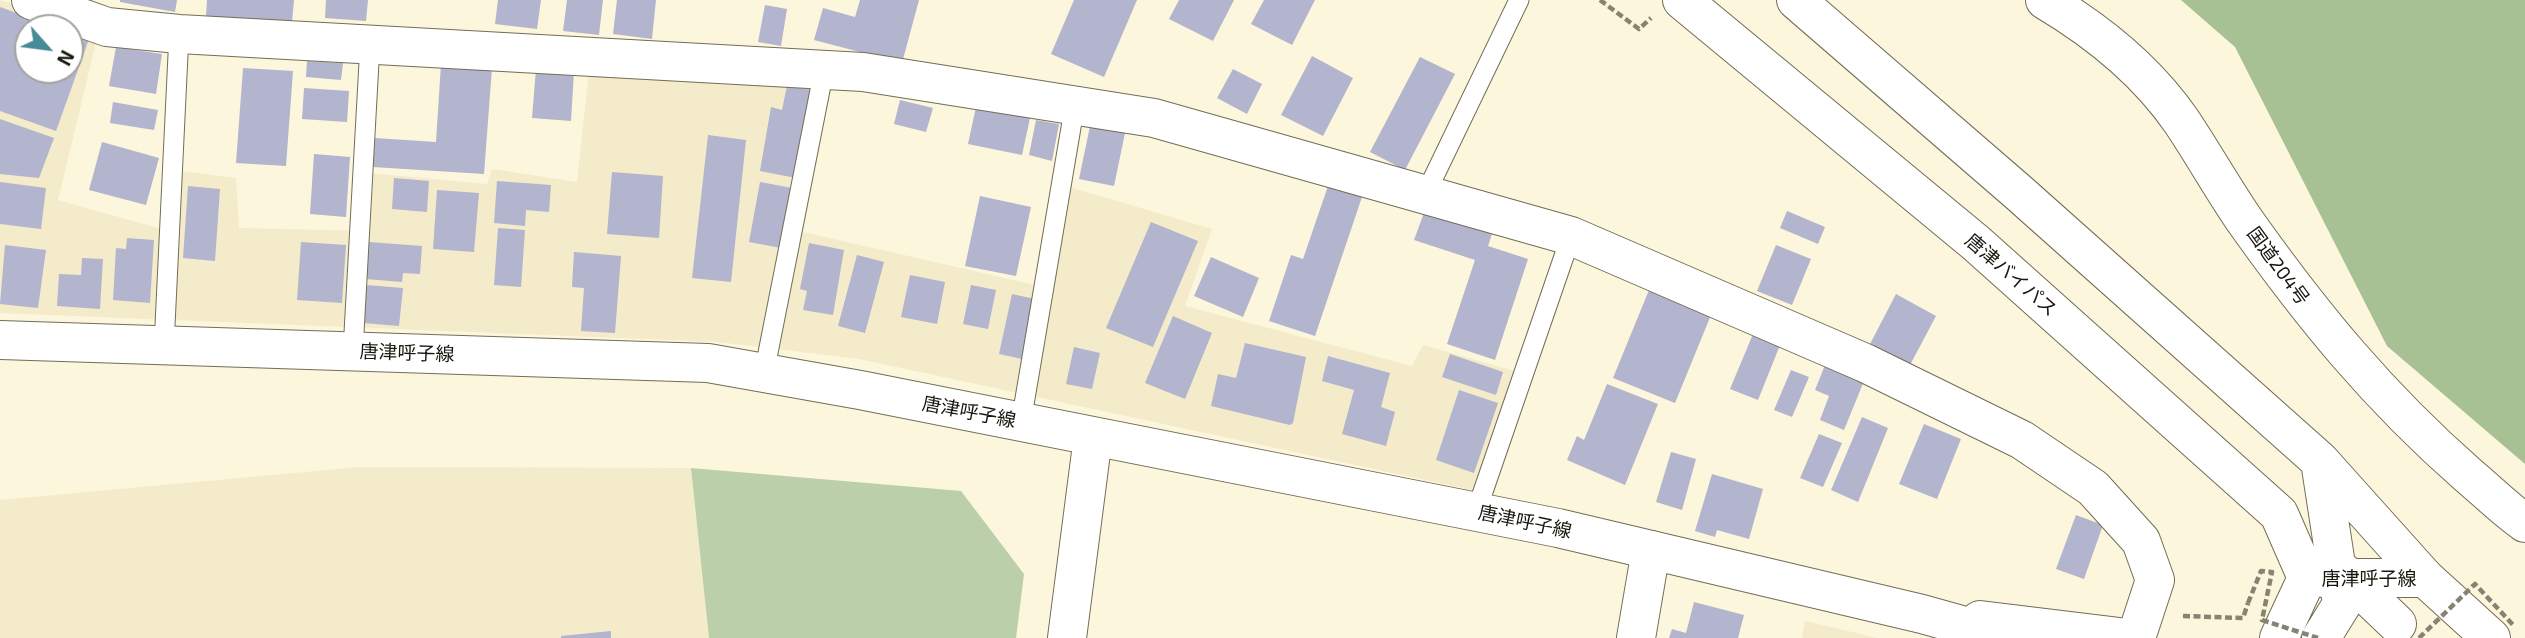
<!DOCTYPE html>
<meta charset="utf-8">
<style>
body{margin:0}
#map{position:relative;width:2525px;height:638px;overflow:hidden;background:#fcf6dc;font-family:"Exo 2",sans-serif}
canvas{display:block}
.north{position:absolute;left:14px;top:14px;width:70px;height:70px;box-sizing:border-box;background:#fff;border:2px solid #a3a29e;border-radius:50%;rotate:118deg;font-size:19px;font-weight:700;line-height:28px;text-align:center;color:#18160d}
.north::after{content:'';display:block;margin:auto;width:24px;height:32px;background:#468b98;clip-path:polygon(50% 0,100% 100%,50% 72%,0 100%)}
</style>
<div id="map">
<canvas width="2525" height="638"></canvas>
<div class="north">N</div>
</div>
<script>
const context = document.querySelector('canvas').getContext('2d');
context.lineJoin = 'round';
function paint(path, color) { context.fillStyle = color; context.fill(path, 'evenodd'); }
function strokePath(path, color, width, dash) { context.strokeStyle = color; context.lineWidth = width; context.lineCap = dash ? 'butt' : 'round'; context.setLineDash(dash || []); context.stroke(path); }
function label(font, color, halo, rows, align = 'center') {
  context.font = font + ' "Exo 2","Noto Sans JP",sans-serif'; context.lineWidth = 5; context.setLineDash([]); context.textBaseline = 'middle'; context.strokeStyle = halo; context.fillStyle = color; for (const [text, x, y, turn = 0] of rows) {
    context.save(); context.translate(x, y); context.rotate((+turn || 0) * Math.PI / 180); context.textAlign = isNaN(turn) ? turn : align; if (halo) context.strokeText(text, 0, 0); context.fillText(text, 0, 0); context.restore();
  }
}
paint(new Path2D(`
 M 0,0 L 98,34 L 58,200 L 172,232 L 173,170 L 236,178 L 239,228 L 367,231 L 368,173 L 487,184 L 492,169 L 577,182 L 590,62 L 833,78 L 803,232 L 1053,289 L 1066,186 L 1212,229 L 1185,306 L 1412,366 L 1423,345 L 1515,371 L 1477,491 L 859,359 L 718,342 L 0,313 ZM 28,28 L 70,28 L 70,70 L 28,70 Z
 M 360,467 L 691,468 L 709,638 L 0,638 L 0,500 Z
 M 1805,621 L 1878,638 L 1802,638 Z`), '#f3ebca');
paint(new Path2D(`
 M 691,468 L 961,491 L 1024,574 L 1016,638 L 709,638 Z`), '#bbd0aa');
paint(new Path2D(`
 M 2181,0 L 2525,0 L 2525,464 L 2387,346 L 2235,47 Z`), '#a7c094');
paint(new Path2D(`
 M 120,0 L 177,0 L 175,12 L 120,2 Z
 M 207,0 L 294,0 L 292,22 L 206,16 Z
 M 326,0 L 368,0 L 366,21 L 325,18 Z
 M 498,0 L 541,0 L 537,29 L 495,24 Z
 M 567,0 L 603,0 L 599,35 L 563,31 Z
 M 617,0 L 656,0 L 652,39 L 613,34 Z
 M 860,0 L 919,0 L 902,63 L 814,40 L 823,8 L 855,17 Z
 M 1074,0 L 1137,0 L 1104,77 L 1051,54 Z
 M 1179,0 L 1234,0 L 1213,41 L 1169,19 Z
 M 1264,0 L 1315,0 L 1292,45 L 1251,24 Z
 M 765,5 L 787,9 L 781,46 L 758,42 Z
 M 0,7 L 58,28 L 28,28 L 28,70 L 70,70 L 70,32 L 89,39 L 56,131 L 0,111 Z
 M 116,47 L 162,54 L 156,94 L 109,86 Z
 M 1312,56 L 1353,78 L 1323,136 L 1281,115 Z
 M 1420,57 L 1455,74 L 1405,170 L 1370,152 Z
 M 307,61 L 343,63 L 341,80 L 306,77 Z
 M 441,64 L 492,68 L 484,174 L 373,167 L 375,138 L 436,142 Z
 M 243,68 L 293,71 L 286,166 L 236,163 Z
 M 536,69 L 574,72 L 571,121 L 532,118 Z
 M 1233,69 L 1262,84 L 1247,114 L 1217,98 Z
 M 787,86 L 812,90 L 796,178 L 760,171 L 771,107 L 782,110 Z
 M 304,88 L 349,91 L 347,122 L 302,119 Z
 M 900,100 L 933,108 L 926,132 L 894,124 Z
 M 113,102 L 158,110 L 154,130 L 110,123 Z
 M 976,107 L 1030,118 L 1022,155 L 968,144 Z
 M 0,119 L 54,138 L 39,178 L 0,174 Z
 M 1036,120 L 1059,124 L 1052,161 L 1029,155 Z
 M 1090,126 L 1125,133 L 1114,186 L 1079,179 Z
 M 708,135 L 746,140 L 731,282 L 692,278 Z
 M 102,142 L 159,158 L 146,205 L 89,190 Z
 M 314,154 L 350,157 L 346,217 L 310,214 Z
 M 612,172 L 663,176 L 659,238 L 607,234 Z
 M 394,178 L 429,181 L 427,212 L 392,209 Z
 M 497,181 L 551,185 L 549,212 L 526,210 L 525,226 L 494,223 Z
 M 0,182 L 46,188 L 41,229 L 0,224 Z
 M 760,182 L 792,188 L 781,248 L 749,242 Z
 M 188,186 L 220,189 L 215,261 L 183,258 Z
 M 1328,186 L 1362,197 L 1315,336 L 1269,321 L 1291,255 L 1303,259 Z
 M 437,190 L 479,193 L 474,252 L 433,249 Z
 M 980,196 L 1031,207 L 1016,276 L 965,266 Z
 M 1425,210 L 1492,234 L 1488,246 L 1528,259 L 1495,360 L 1447,344 L 1475,260 L 1414,240 Z
 M 1787,211 L 1825,227 L 1818,244 L 1780,228 Z
 M 1151,222 L 1198,241 L 1153,347 L 1106,328 Z
 M 498,228 L 525,230 L 521,287 L 494,285 Z
 M 127,238 L 154,240 L 150,303 L 113,300 L 116,248 L 126,249 Z
 M 301,242 L 346,245 L 342,303 L 297,300 Z
 M 369,242 L 422,246 L 420,274 L 403,273 L 402,282 L 366,279 Z
 M 809,243 L 844,250 L 833,315 L 803,310 L 807,291 L 800,289 Z
 M 5,245 L 46,250 L 38,308 L 0,304 Z
 M 1776,245 L 1811,259 L 1792,305 L 1757,291 Z
 M 574,252 L 621,256 L 615,333 L 581,331 L 584,288 L 572,287 Z
 M 857,255 L 884,262 L 865,333 L 838,326 Z
 M 1211,257 L 1259,278 L 1243,317 L 1194,296 Z
 M 82,258 L 103,259 L 100,309 L 57,306 L 59,274 L 81,275 Z
 M 910,275 L 945,282 L 937,324 L 901,317 Z
 M 366,285 L 403,288 L 399,326 L 363,323 Z
 M 971,285 L 996,290 L 988,329 L 963,324 Z
 M 1649,290 L 1711,315 L 1675,403 L 1613,378 Z
 M 1012,294 L 1035,299 L 1022,359 L 999,354 Z
 M 1896,294 L 1936,316 L 1910,365 L 1870,344 Z
 M 1173,316 L 1212,333 L 1185,399 L 1145,383 Z
 M 1753,334 L 1780,345 L 1758,400 L 1730,389 Z
 M 1245,343 L 1306,357 L 1293,423 L 1290,425 L 1211,406 L 1218,374 L 1236,378 Z
 M 1074,347 L 1100,353 L 1092,389 L 1066,384 Z
 M 1450,354 L 1503,372 L 1496,395 L 1442,377 Z
 M 1328,356 L 1390,373 L 1381,407 L 1395,412 L 1386,446 L 1342,434 L 1354,390 L 1322,381 Z
 M 1825,365 L 1864,381 L 1844,430 L 1820,420 L 1829,396 L 1815,390 Z
 M 1791,370 L 1809,377 L 1792,417 L 1774,410 Z
 M 1607,384 L 1658,404 L 1625,485 L 1567,460 L 1577,436 L 1584,440 Z
 M 1459,390 L 1498,403 L 1474,473 L 1436,460 Z
 M 1862,417 L 1888,428 L 1858,502 L 1831,490 Z
 M 1924,424 L 1961,439 L 1937,499 L 1899,484 Z
 M 1819,434 L 1842,443 L 1823,487 L 1800,478 Z
 M 1671,452 L 1696,459 L 1682,510 L 1656,502 Z
 M 1712,474 L 1763,489 L 1749,539 L 1717,530 L 1715,537 L 1695,531 Z
 M 2076,515 L 2103,525 L 2084,579 L 2056,569 Z
 M 1694,602 L 1744,615 L 1738,638 L 1669,638 L 1672,629 L 1686,633 Z
 M 611,631 L 611,638 L 561,638 L 561,636 Z`), '#b3b4cd');
const lane = new Path2D(`
 M 1426,193 L 1519,0
 M 164,346 L 179,34
 M 353,351 L 370,44
 M 764,373 L 824,70
 M 1021,422 L 1075,104
 M 1476,512 L 1571,236`);
const street = new Path2D(`
 M 31,0 L 107,27 L 179,34 L 863,72 L 1154,118 L 1571,236 L 1865,363 L 2022,440 L 2093,488 L 2141,541 L 2155,580 L 2136,638
 M 1067,638 L 1093,437
 M 1636,638 L 1651,550`);
const primary = new Path2D(`
 M 0,340 L 708,363 L 860,390 L 1558,528 L 1922,614 L 2008,638
 M 2323,578 L 2425,578 L 2491,638
 M 1980,620 L 2128,638`);
const highway = new Path2D(`
 M 1682,0 L 1976,243 L 2279,514 L 2307,578 L 2279,638
 M 1796,0 L 2018,192 L 2320,461 L 2342,604 L 2321,638
 M 2045,0 C 2097,31 2147,71 2182,122 C 2204,155 2223,189 2245,221 C 2313,317 2379,397 2468,475 C 2487,491 2505,509 2525,523
 M 2320,461 L 2425,578
 M 2330,560 L 2397,624`);
strokePath(lane, '#726d56', 21);
strokePath(street, '#726d56', 40);
strokePath(primary, '#726d56', 40);
strokePath(highway, '#726d56', 40);
strokePath(new Path2D(`
 M 1600,0 L 1639,29 L 1651,18
 M 2183,616 L 2243,618 L 2248,603`), '#878372', 4.5, [7, 3.5]);
strokePath(lane, '#fff', 19);
strokePath(street, '#fff', 38);
strokePath(primary, '#fff', 38);
strokePath(highway, '#fff', 38);
strokePath(new Path2D(`
 M 2248,603 L 2261,571 L 2272,572 L 2262,620 L 2318,638
 M 2419,638 L 2475,584 L 2515,627`), '#878372', 4.5, [7, 3.5]);
label('19px', '#18160d', '#fff', [
 ["国道204号",2278,266,54],
 ["唐津バイパス",2011,275,41],
 ["唐津呼子線",407,353,2],
 ["唐津呼子線",969,412,11],
 ["唐津呼子線",1525,522,12],
 ["唐津呼子線",2369,579]
]);
</script>
